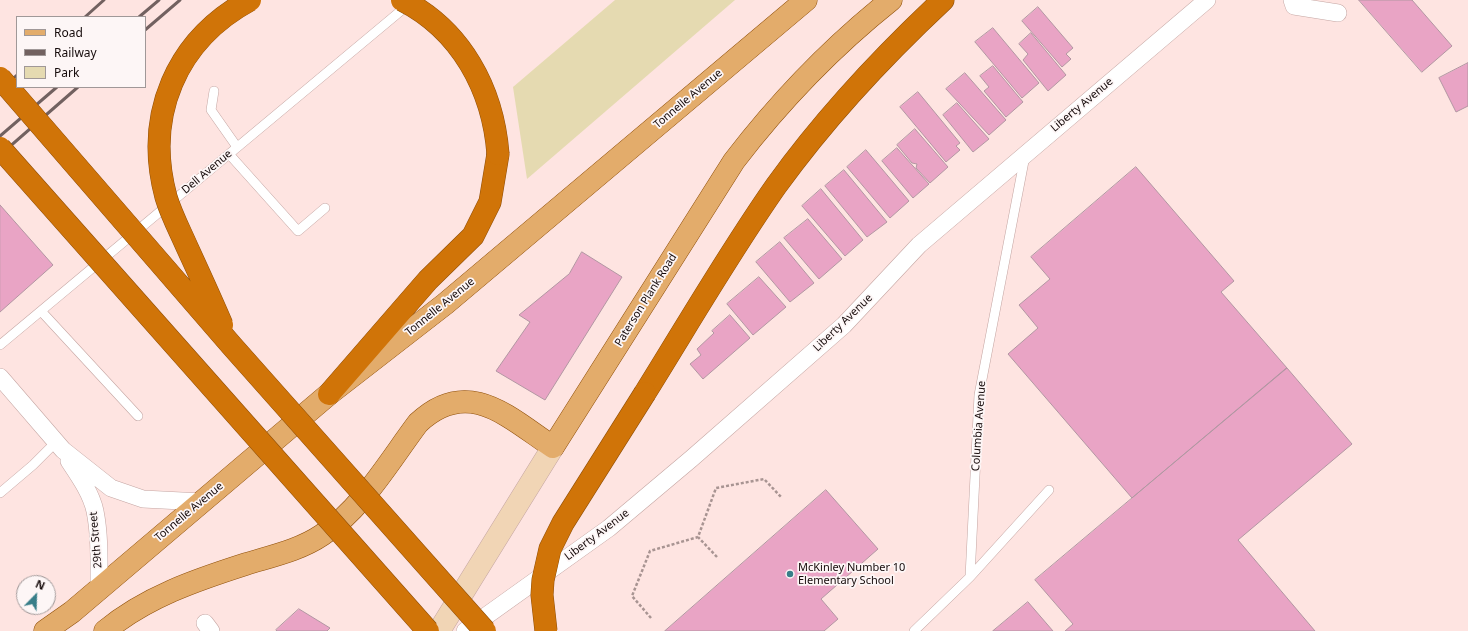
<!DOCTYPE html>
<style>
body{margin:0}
#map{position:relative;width:1468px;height:631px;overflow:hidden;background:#fee4e1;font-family:"Noto Sans",sans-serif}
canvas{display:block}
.legend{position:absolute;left:16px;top:16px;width:130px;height:72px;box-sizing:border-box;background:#fdf6f6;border:1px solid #a09898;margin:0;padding:5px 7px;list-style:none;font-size:12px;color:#150a0a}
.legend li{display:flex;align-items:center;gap:8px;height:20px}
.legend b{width:20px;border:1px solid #a09898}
.north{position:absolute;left:16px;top:575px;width:40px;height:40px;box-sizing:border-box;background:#fdf6f6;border:1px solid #a09898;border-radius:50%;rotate:23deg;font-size:11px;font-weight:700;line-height:16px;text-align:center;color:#150a0a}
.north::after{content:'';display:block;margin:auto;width:14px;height:18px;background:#387e89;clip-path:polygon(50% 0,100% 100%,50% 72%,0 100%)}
</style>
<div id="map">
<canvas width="1468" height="631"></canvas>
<ul class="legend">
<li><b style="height:5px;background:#e3ac6b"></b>Road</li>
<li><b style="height:5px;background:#726160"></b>Railway</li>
<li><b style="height:11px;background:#e5dab1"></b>Park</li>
</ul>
<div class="north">N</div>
</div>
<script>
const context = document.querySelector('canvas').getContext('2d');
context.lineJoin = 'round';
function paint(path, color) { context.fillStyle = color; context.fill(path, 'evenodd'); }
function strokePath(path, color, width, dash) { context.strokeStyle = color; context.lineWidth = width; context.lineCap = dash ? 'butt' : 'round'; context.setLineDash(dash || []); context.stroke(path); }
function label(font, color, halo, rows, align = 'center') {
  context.font = font + ' "Noto Sans",sans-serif'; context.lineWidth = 3.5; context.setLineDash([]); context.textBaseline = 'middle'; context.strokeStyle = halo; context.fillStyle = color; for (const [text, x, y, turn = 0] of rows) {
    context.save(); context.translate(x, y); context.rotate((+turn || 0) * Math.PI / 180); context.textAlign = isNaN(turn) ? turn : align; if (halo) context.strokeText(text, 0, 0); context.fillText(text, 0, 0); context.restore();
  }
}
paint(new Path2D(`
 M 615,0 L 735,0 L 527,179 L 513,87 Z`), '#e5dab1');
const building = new Path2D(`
 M 1359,0 L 1412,0 L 1452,46 L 1422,72 Z
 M 1038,7 L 1073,48 L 1066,54 L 1071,59 L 1062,67 L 1022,21 Z
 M 993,28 L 1039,83 L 1022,98 L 975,42 Z
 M 1031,33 L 1066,75 L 1048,91 L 1023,60 L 1028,54 L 1019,44 Z
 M 1468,63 L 1468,106 L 1456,112 L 1439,78 Z
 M 993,66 L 1023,102 L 1006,117 L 984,91 L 989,87 L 980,76 Z
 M 965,73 L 1006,120 L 989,135 L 946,89 Z
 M 918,92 L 960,143 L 956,146 L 960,150 L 946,162 L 900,107 Z
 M 957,103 L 989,139 L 973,152 L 943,115 Z
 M 915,129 L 948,167 L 930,183 L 916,168 L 917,164 L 912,163 L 897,145 Z
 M 897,148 L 929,184 L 913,198 L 882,161 Z
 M 866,150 L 909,201 L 890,218 L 847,167 Z
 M 1136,167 L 1234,281 L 1221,292 L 1287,368 L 1132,498 L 1008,354 L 1038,328 L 1019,305 L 1050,279 L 1031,257 Z
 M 844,170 L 887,222 L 867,237 L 825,186 Z
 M 821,189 L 863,240 L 845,256 L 802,206 Z
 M 0,205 L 53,265 L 0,312 Z
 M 808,219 L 842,259 L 819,279 L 784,238 Z
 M 780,242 L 814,283 L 790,302 L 756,262 Z
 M 582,252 L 622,277 L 545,400 L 496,371 L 530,322 L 519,315 L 569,274 Z
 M 759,277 L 786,307 L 753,335 L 727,304 Z
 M 730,315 L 750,338 L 703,379 L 690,364 L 701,355 L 697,349 L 714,333 L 712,331 Z
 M 1287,368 L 1352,444 L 1238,540 L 1315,631 L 1065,631 L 1073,624 L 1035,580 Z
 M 826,490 L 878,549 L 821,599 L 838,619 L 824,631 L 665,631 Z
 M 1028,602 L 1053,631 L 993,631 Z
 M 299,609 L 330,628 L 327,631 L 277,631 L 276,630 Z`);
paint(building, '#e9a4c5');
strokePath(building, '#b296a2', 1);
const service = new Path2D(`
 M 214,91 L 211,110 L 237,147
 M 229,154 L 298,231 L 325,208
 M 41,311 L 138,416
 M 0,345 L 409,4
 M 0,493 L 33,465 L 56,442
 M 970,577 L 1049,490
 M 914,631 L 970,577 L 979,395 L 1025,156`);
const minor = new Path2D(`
 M 1292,0 L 1294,6 L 1338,13
 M 0,377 L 63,450 L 111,488 L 143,499 L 202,502
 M 69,461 C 79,476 91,493 95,511 C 100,536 99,563 99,589
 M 205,623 L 211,631
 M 465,631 L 609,528 L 691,459 L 844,325 L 919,245 L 1207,0`);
const secondary = new Path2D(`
 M 439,631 L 553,447`);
const primary = new Path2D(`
 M 45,631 L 72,612 L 329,394 L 445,304 L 806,0
 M 105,631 C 146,597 196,580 246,564 C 272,556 300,550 322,535 C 362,509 390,460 418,423 C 468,376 508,417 553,447 L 734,161 C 780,101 832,47 891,0`);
const motorway = new Path2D(`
 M 645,393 C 688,324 729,253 776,186 C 825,118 882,57 943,0
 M 329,394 L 428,280 L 473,236 L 490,202 L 498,154`);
strokePath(service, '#c4a5a2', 10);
strokePath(minor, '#c4a5a2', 18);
strokePath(secondary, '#c4a5a2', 23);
strokePath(primary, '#8f4f09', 23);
strokePath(motorway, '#8f4f09', 23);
strokePath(new Path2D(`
 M 717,557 L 698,537 L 716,488 L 764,479 L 782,498
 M 651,618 L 632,596 L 650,551 L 698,537`), '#a89492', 2.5, [3, 2]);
strokePath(service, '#fff', 9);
strokePath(minor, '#fff', 17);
strokePath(secondary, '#f1d5b5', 22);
strokePath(primary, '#e3ac6b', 22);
strokePath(motorway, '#d07408', 22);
strokePath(new Path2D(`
 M 85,17 L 104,0
 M 139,17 L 159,0
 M 145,30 L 180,0
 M 0,90 L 17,75
 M 0,136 L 57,87
 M 0,155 L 78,87`), '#726160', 3);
const motorwayBridge = new Path2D(`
 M 402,0 C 461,30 493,89 498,154
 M 0,78 L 232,346 L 485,631
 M 0,148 L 428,631
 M 222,325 C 211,299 199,273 187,247 C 180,231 171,214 166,197 C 144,115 176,40 250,0
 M 546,631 L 542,595 L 543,580 L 550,549 L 563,523 L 645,393`);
strokePath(motorwayBridge, '#8f4f09', 23, []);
strokePath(motorwayBridge, '#d07408', 22);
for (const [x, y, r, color] of [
 [790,574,4,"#387e89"]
]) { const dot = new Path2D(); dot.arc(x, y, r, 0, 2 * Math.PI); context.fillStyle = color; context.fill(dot); strokePath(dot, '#fdf6f6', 1.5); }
label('11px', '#150a0a', '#fdf6f6', [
 ["Tonnelle Avenue",688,99,-40],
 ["Liberty Avenue",1082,105,-40],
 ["Dell Avenue",207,172,-40],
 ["Paterson Plank Road",646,300,-58],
 ["Tonnelle Avenue",440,307,-39],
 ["Liberty Avenue",843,323,-44],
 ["Columbia Avenue",979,426,-86],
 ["Tonnelle Avenue",189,512,-40],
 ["Liberty Avenue",597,535,-37],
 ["29th Street",96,540,-95]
]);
label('11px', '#150a0a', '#fdf6f6', [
 ["McKinley Number 10",798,568],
 ["Elementary School",798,581]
], 'left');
</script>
